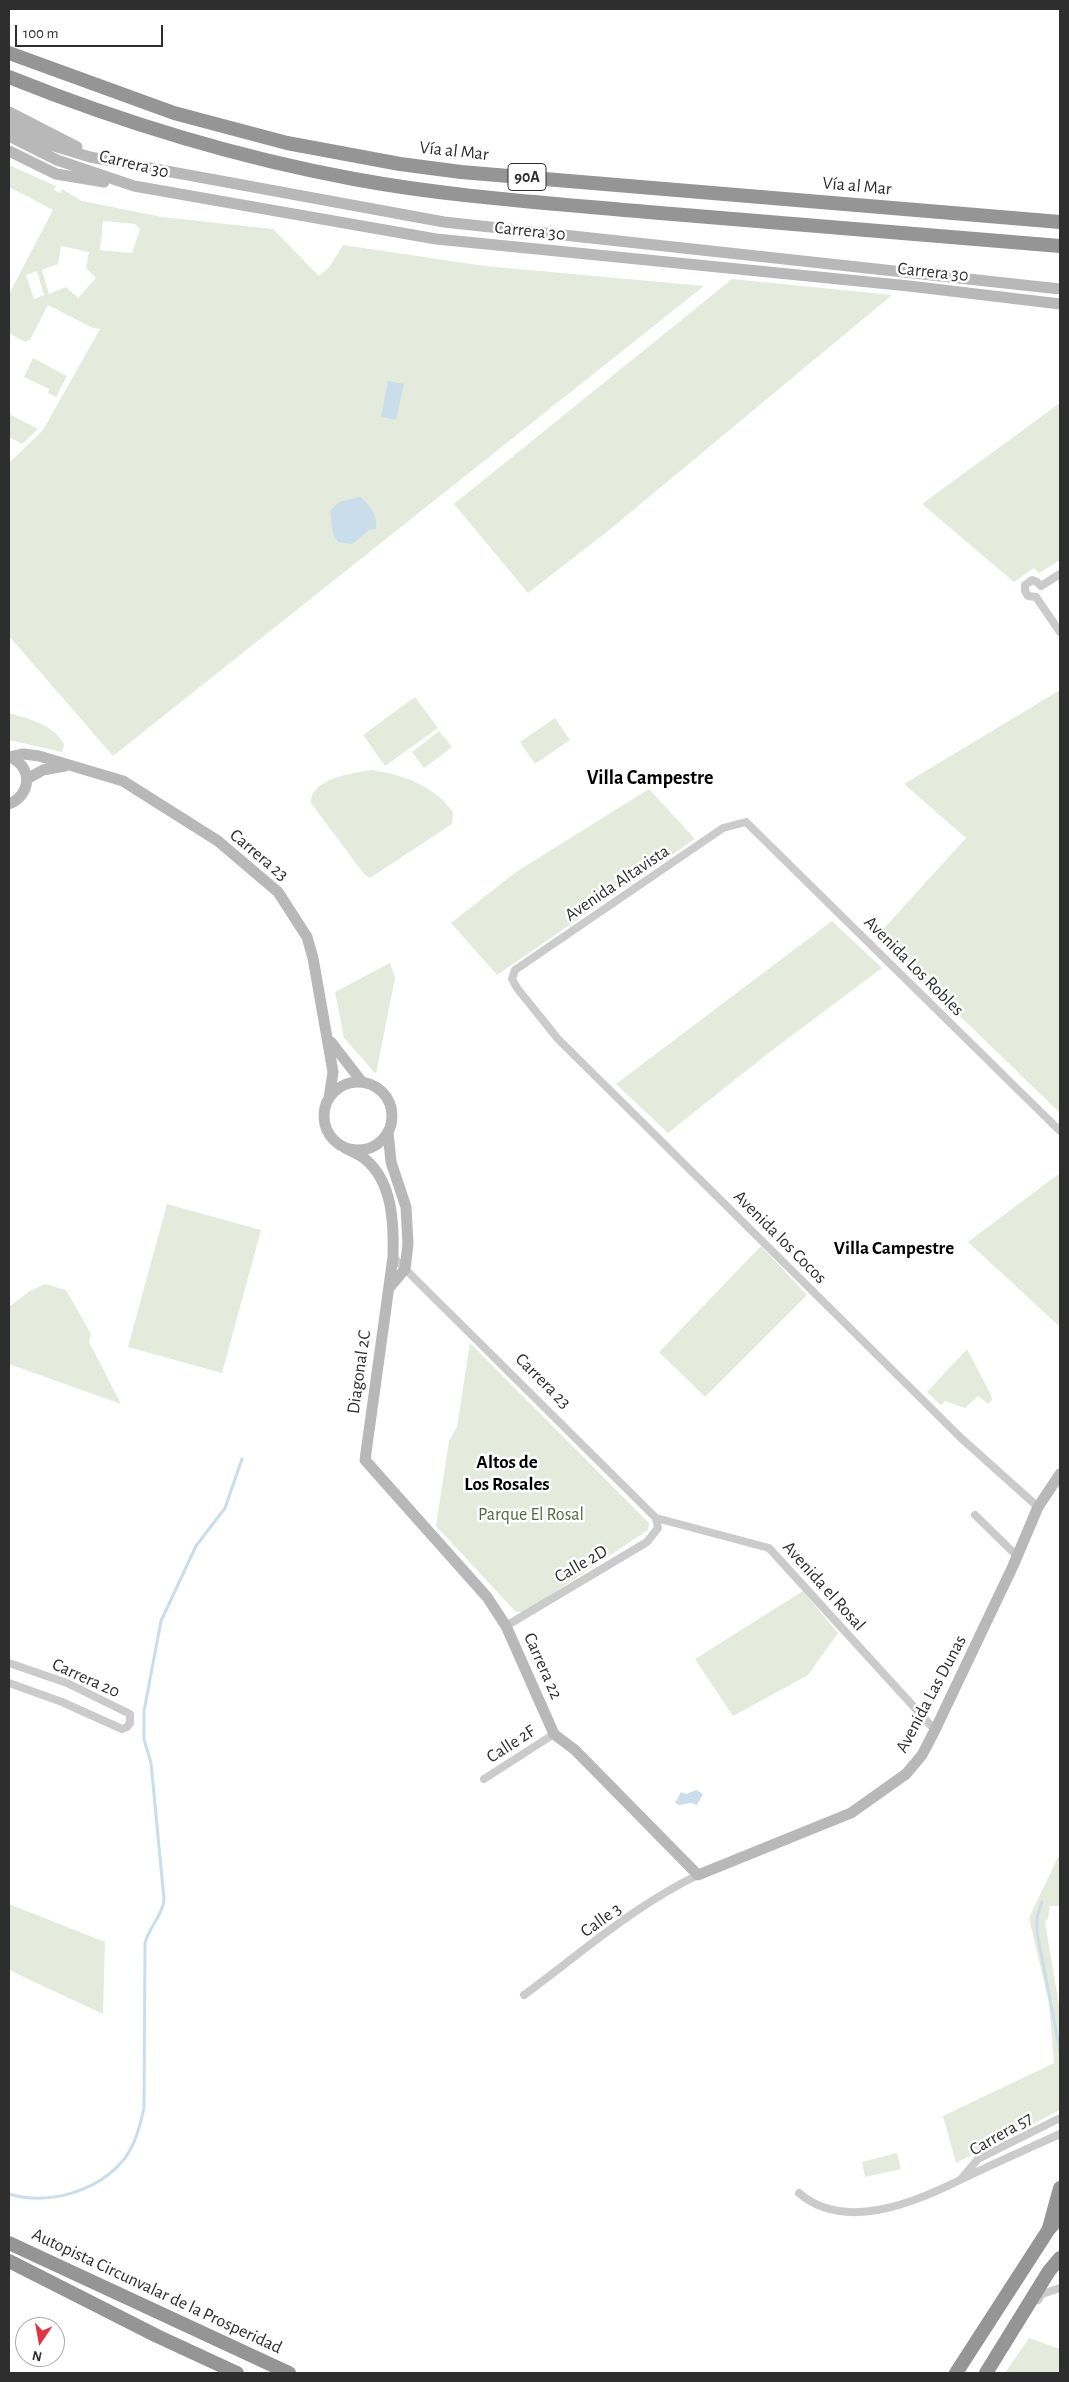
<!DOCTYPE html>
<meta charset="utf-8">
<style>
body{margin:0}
#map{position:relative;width:1069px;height:2382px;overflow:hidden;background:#fff;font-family:"Alegreya Sans",sans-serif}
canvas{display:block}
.frame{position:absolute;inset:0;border:10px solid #2e2e2e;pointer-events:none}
.north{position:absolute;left:15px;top:2317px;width:50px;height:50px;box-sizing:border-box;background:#fff;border:1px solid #ababab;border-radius:50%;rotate:192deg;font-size:14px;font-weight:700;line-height:20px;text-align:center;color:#2e2e2e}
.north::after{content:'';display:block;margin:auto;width:18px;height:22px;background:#df3645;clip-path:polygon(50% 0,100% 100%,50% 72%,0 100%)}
.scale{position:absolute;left:15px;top:25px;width:148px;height:22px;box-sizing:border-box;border:2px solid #2e2e2e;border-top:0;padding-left:6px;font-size:15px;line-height:18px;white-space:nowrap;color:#2e2e2e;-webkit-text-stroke:4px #fff;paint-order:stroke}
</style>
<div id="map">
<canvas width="1069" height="2382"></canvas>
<div class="frame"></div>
<div class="north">N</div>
<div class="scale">100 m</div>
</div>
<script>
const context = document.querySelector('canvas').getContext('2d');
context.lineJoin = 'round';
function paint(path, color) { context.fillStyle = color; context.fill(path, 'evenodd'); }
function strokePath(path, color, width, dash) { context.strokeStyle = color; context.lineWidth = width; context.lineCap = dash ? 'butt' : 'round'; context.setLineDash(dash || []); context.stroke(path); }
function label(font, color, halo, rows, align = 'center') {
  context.font = font + ' "Alegreya Sans",sans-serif'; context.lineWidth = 5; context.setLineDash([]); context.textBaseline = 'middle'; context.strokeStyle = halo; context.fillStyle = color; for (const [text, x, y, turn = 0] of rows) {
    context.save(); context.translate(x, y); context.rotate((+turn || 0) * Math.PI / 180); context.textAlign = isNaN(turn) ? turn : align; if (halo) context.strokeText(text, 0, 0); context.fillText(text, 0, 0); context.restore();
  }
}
paint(new Path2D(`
 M 9,165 L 56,186 L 54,190 L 60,193 L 62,189 L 82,201 L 162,217 L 273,229 L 319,276 L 330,266 L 343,245 L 485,266 L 704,286 L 113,756 L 9,636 L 9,463 L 43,430 L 100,329 L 93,328 L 48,305 L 30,340 L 25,342 L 9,333 L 9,294 L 53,210 L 9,187 ZM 103,221 L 135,224 L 140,229 L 132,253 L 100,250 ZM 61,246 L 89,252 L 86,268 L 96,278 L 78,298 L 66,287 L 49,294 L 42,270 L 58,264 ZM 37,271 L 44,295 L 34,299 L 26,275 Z
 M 732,279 L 892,295 L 608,531 L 528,593 L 454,504 Z
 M 33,358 L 67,376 L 56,397 L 48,393 L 49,389 L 24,377 Z
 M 1060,403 L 1060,560 L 1039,573 L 1034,568 L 1014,582 L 922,504 Z
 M 9,414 L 38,429 L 22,444 L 9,437 Z
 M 1060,690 L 1060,1113 L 877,936 L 966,838 L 904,784 Z
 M 415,697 L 438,728 L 385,766 L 363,735 Z
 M 9,713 C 29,719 53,724 64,744 L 62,752 L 9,740 Z
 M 555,718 L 570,740 L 535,764 L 520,742 Z
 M 439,731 L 452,747 L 424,768 L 412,752 Z
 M 373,770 C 406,776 433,785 453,812 L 452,824 L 370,878 L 364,874 L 311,803 C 309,779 355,772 373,770 Z
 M 649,789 L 695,839 L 497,975 L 451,923 L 516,872 Z
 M 832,921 L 882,968 L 771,1051 L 668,1133 L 616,1084 Z
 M 390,963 L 395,978 L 376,1074 L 344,1038 L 335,992 Z
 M 1060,1173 L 1060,1327 L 968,1242 Z
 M 167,1204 L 261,1230 L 222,1373 L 128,1347 Z
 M 761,1246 L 807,1295 L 705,1397 L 659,1352 Z
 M 45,1284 L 66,1290 L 91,1334 L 89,1342 L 121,1404 L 9,1364 L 9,1307 L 30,1291 Z
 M 470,1343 L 649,1523 L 648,1530 L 525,1612 L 516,1612 L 436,1526 L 449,1441 L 457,1427 Z
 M 967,1349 L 991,1395 L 992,1400 L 988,1404 L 978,1396 L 965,1408 L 945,1401 L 941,1405 L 927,1392 Z
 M 803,1591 L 838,1633 L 808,1675 L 733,1716 L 695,1659 Z
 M 1060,1853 L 1060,1906 L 1050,1906 L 1048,1919 L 1045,1922 L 1060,2011 L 1060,2110 L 956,2163 L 943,2116 L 1054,2063 L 1049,2003 L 1029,1918 Z
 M 9,1904 L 105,1942 L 103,2014 L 9,1970 Z
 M 897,2153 L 901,2169 L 865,2177 L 862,2162 Z
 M 1029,2338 L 1060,2349 L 1060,2373 L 1005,2373 Z`), '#e4ebdc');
paint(new Path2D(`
 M 388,381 L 404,384 L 396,420 L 381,417 Z
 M 360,497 C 369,503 379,518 376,529 L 369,530 L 352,544 L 338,542 L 333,534 L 330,511 L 339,502 Z
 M 696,1790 L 703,1794 L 697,1805 L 691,1803 L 679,1805 L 675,1803 L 681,1792 L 686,1794 Z`), '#c9deea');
strokePath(new Path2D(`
 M 1042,1902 L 1037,1917 L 1037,1932 L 1060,2051
 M 9,2194 C 49,2206 99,2191 125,2158 C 136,2143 140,2125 144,2108 L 145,1943 C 149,1927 163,1915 164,1899 L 151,1763 L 144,1739 L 144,1711 L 161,1621 L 196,1546 L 225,1508 L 242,1459`), '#c9deea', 3);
strokePath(new Path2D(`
 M 1041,586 L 1060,574
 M 1036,597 L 1060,632
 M 1036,597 L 1028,596 L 1025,591 L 1025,585 L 1032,580 L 1037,582 L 1041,586
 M 393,1257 L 656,1518
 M 1038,1507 L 961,1438 L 558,1039 L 517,988 L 512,979 L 515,970 L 723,828 L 746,822 L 1060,1131
 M 975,1515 L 1017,1556
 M 656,1518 L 769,1548 L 935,1730
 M 506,1626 L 647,1542 L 658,1528 L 656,1518
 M 9,1663 L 67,1683 L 130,1714 L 130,1723 L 127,1727 L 122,1729 L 62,1702 L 9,1683
 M 484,1779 L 554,1734
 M 524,1995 C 580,1954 635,1905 698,1875
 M 961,2179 L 978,2159 L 1060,2118
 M 799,2193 C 844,2232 914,2203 960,2180 C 993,2164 1027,2149 1060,2134
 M 1038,2300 L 1042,2294 L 1060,2288`), '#cbcbcb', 8);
strokePath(new Path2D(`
 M 9,112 L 77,147
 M 9,124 L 54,146 L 90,157 L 444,222 L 1060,289
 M 9,136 L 57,160 L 134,186 L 436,239 L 909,286 L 1060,304
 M 9,151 L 56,174 L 104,182
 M 9,757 L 24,754 L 39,756 L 123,781 L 218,841 L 278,892 L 307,937 L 313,958 L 333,1072 L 329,1098
 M 9,757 C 33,765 32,795 9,804
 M 27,779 L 43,770 L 65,766
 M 331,1042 L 362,1082
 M324 1116a34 34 0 1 1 68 0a34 34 0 1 1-68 0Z
 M 388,1132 L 391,1162 L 406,1207 L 408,1244 L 405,1269 L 389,1288
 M 345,1148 C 351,1151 359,1154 365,1159 C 393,1182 394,1224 393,1257 L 365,1460 L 487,1597 L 506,1626 L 554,1734 L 575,1750 L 698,1875 L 851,1813 L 906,1774 L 922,1755 L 935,1730 L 1013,1566 L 1038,1507 L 1060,1474`), '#b8b8b8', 11);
strokePath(new Path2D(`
 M 9,53 L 174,113 L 287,143 L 400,164 L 461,172 L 1060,222
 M 9,77 C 121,122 235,157 354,179 C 451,197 549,203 648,212 C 785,223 923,235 1060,246
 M 1049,2228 L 1060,2188
 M 9,2243 L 289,2373
 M 9,2261 L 157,2336 L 237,2373
 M 956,2373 L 1049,2229 L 1060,2217
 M 986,2373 L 1049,2271 L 1060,2258`), '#959595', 14);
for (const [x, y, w] of [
 [527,177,38]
]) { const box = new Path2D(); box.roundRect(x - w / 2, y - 13.5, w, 27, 4); context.fillStyle = '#fff'; context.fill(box); strokePath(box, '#2e2e2e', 1); }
label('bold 16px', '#2e2e2e', null, [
 ["90A",527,177]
]);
label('18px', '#2e2e2e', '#fff', [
 ["Vía al Mar",454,151,6],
 ["Carrera 30",134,164,14],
 ["Vía al Mar",857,186,5],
 ["Carrera 30",530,231,6],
 ["Carrera 30",933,272,6],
 ["Carrera 23",259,855,40],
 ["Avenida Altavista",617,883,-34],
 ["Avenida Los Robles",914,966,45],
 ["Avenida los Cocos",780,1237,45],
 ["Diagonal 2C",359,1372,-82],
 ["Carrera 23",543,1381,45],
 ["Calle 2D",581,1564,-30],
 ["Avenida el Rosal",824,1586,48],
 ["Carrera 22",543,1666,66],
 ["Carrera 20",86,1678,24],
 ["Avenida Las Dunas",931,1694,-62],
 ["Calle 2F",511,1744,-33],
 ["Calle 3",601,1920,-36],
 ["Carrera 57",1001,2134,-30],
 ["Autopista Circunvalar de la Prosperidad",157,2291,25]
]);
label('18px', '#52683d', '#fff', [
 ["Parque El Rosal",531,1515]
]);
label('bold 19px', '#000', '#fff', [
 ["Villa Campestre",894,1248],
 ["Altos de",507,1462],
 ["Los Rosales",507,1484]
]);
label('bold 20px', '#000', '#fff', [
 ["Villa Campestre",650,778]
]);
</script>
